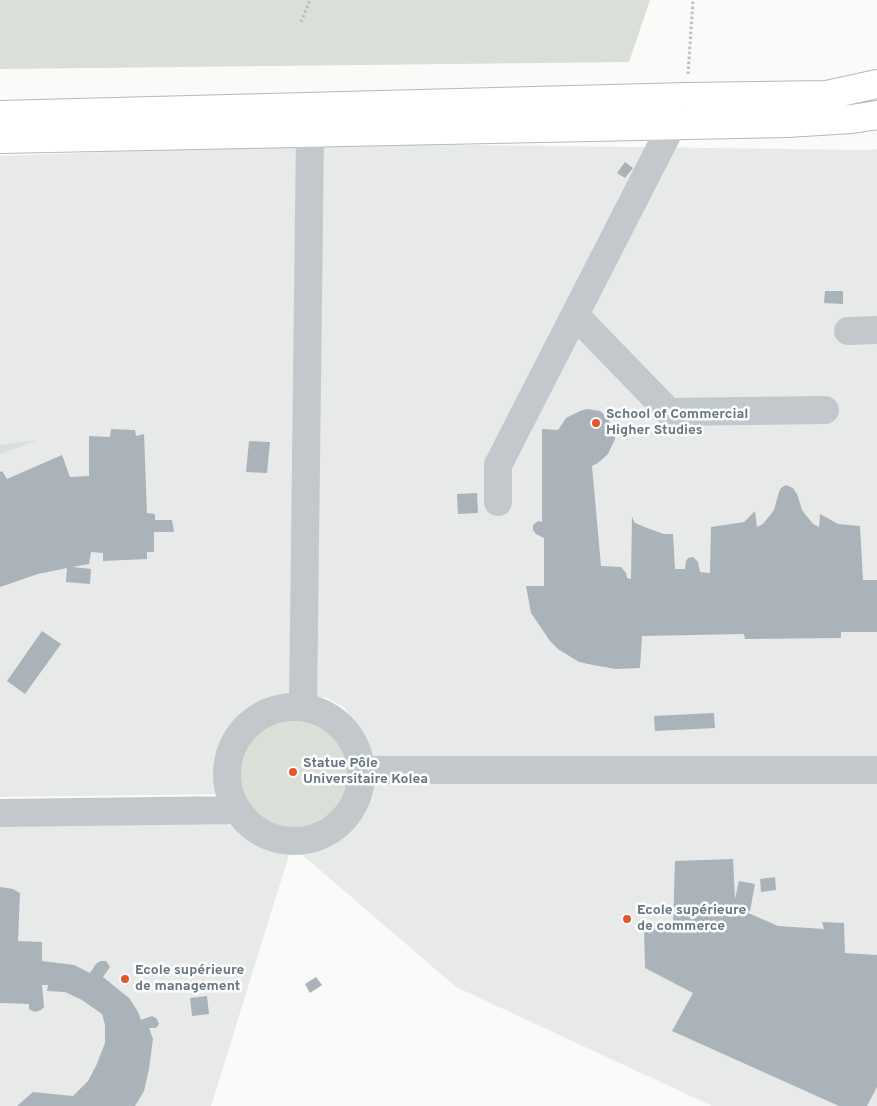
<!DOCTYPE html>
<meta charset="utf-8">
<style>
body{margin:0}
canvas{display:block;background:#fafaf8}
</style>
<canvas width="877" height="1106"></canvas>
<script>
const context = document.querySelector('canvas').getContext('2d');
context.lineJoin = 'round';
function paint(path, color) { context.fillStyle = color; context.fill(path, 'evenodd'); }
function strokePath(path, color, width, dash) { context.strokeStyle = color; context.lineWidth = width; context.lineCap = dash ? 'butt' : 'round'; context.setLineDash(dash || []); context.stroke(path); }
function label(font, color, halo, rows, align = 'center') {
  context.font = font + ' Overpass,sans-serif'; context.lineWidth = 5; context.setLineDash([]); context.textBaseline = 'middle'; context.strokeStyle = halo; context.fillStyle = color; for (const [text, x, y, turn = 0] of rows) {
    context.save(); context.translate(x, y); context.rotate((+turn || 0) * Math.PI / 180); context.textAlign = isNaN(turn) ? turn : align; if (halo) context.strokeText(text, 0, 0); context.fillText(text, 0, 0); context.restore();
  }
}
paint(new Path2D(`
 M 320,143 L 865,150 L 877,149 L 877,763 L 373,760 L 368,744 L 345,708 L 327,698 L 310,696 Z
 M 299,145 L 294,695 L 267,701 L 242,717 L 234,726 L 222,753 L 219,772 L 222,794 L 0,797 L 0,156 Z
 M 877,777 L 877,1106 L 712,1106 L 456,987 L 299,852 L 316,850 L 351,830 L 372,795 L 374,778 Z
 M 225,823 L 271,848 L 290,852 L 211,1106 L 0,1106 L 0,824 Z`), '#e8e9e9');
paint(new Path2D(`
 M 0,0 L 650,0 L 629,62 L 0,69 Z
 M 38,440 L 0,454 L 0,445 Z
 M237 773a57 57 0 1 1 114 0a57 57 0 1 1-114 0Z`), '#dadfd7');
paint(new Path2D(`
 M 625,162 L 633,168 L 625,178 L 617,173 Z
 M 825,291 L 843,291 L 843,304 L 824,303 Z
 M 587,409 L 600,411 L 607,417 L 615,430 L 615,439 L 608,454 L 598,463 L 592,466 L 601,566 L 621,567 L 626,573 L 627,578 L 631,579 L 632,517 L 635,523 L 647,528 L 664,534 L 673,534 L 675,569 L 685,569 L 686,561 L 688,558 L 693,557 L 698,562 L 700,572 L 710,573 L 711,527 L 744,522 L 755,511 L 757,527 L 763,524 L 774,510 L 779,492 L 781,488 L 786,485 L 793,488 L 797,494 L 802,510 L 813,524 L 819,527 L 820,514 L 838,524 L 860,526 L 863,580 L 877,580 L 877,632 L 841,632 L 841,638 L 745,639 L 744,634 L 642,636 L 640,668 L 616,669 L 593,665 L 579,662 L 558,649 L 550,641 L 531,613 L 526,586 L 544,586 L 544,538 L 536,534 L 533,530 L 533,525 L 538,521 L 542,522 L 542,429 L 558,430 L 566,418 L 580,411 Z
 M 111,429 L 135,430 L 136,436 L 144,434 L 147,513 L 155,514 L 155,520 L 172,520 L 174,532 L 154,532 L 154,552 L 147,552 L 147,559 L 103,561 L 103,553 L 91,552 L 89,564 L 72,567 L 91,569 L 90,584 L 66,582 L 67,568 L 38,574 L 0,587 L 0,472 L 2,471 L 7,479 L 62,455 L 70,477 L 89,476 L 89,436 L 110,437 Z
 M 249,441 L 270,442 L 267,473 L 246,472 Z
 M 477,493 L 478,513 L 458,514 L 457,494 Z
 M 42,631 L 61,644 L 25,694 L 7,681 Z
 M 714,713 L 715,728 L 655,731 L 654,716 Z
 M 733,859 L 735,899 L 739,881 L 755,884 L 750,911 L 739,909 L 778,926 L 824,929 L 822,922 L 844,923 L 845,953 L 877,955 L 877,1087 L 867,1106 L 839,1106 L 672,1031 L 693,993 L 645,968 L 644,926 L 673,926 L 675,861 Z
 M 775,877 L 776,890 L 761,892 L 760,879 Z
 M 0,887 L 13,889 L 20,893 L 18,941 L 42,942 L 42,961 L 74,965 L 90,973 L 96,964 L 100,961 L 106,961 L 110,967 L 103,977 L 129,998 L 138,1012 L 141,1020 L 152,1016 L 157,1019 L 159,1024 L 156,1028 L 149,1028 L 153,1039 L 149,1069 L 144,1091 L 135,1106 L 17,1106 L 33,1092 L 73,1096 L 88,1081 L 96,1066 L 105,1043 L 105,1025 L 102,1014 L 82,1000 L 65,992 L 47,991 L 48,985 L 42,985 L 44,1007 L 41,1010 L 35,1012 L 29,1009 L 29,1004 L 0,1003 Z
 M 316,977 L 322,985 L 310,993 L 305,984 Z
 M 207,996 L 209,1014 L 192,1016 L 190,998 Z`), '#aab3b9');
const major = new Path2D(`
 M 0,115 L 686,97 L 827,95 L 877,84
 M 0,139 L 787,123 L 852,119 L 877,115`);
strokePath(major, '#b5babe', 30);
strokePath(new Path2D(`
 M 301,22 L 310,0
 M 688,74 L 693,0`), '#bbbfc2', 3, [2.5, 2.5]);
strokePath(new Path2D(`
 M 575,315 L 669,412 L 825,410
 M 848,331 L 877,330
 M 498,502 L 498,465 L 672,125
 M 303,707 L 310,133
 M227 774a67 67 0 1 1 134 0a67 67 0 1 1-134 0Z
 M 361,770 L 877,770
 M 0,813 L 237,810`), '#c3c8cc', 28);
strokePath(major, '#fff', 28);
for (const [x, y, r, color] of [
 [596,423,5,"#e4572e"],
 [293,772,5,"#e4572e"],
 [627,919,5,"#e4572e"],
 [125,979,5,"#e4572e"]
]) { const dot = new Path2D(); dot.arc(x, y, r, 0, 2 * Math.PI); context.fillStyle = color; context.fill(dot); strokePath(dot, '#fff', 2); }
label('bold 14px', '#657683', '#fff', [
 ["School of Commercial",606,415],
 ["Higher Studies",606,431],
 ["Statue Pôle",303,764],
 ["Universitaire Kolea",303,780],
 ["Ecole supérieure",637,911],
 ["de commerce",637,927],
 ["Ecole supérieure",135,971],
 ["de management",135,987]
], 'left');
</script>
